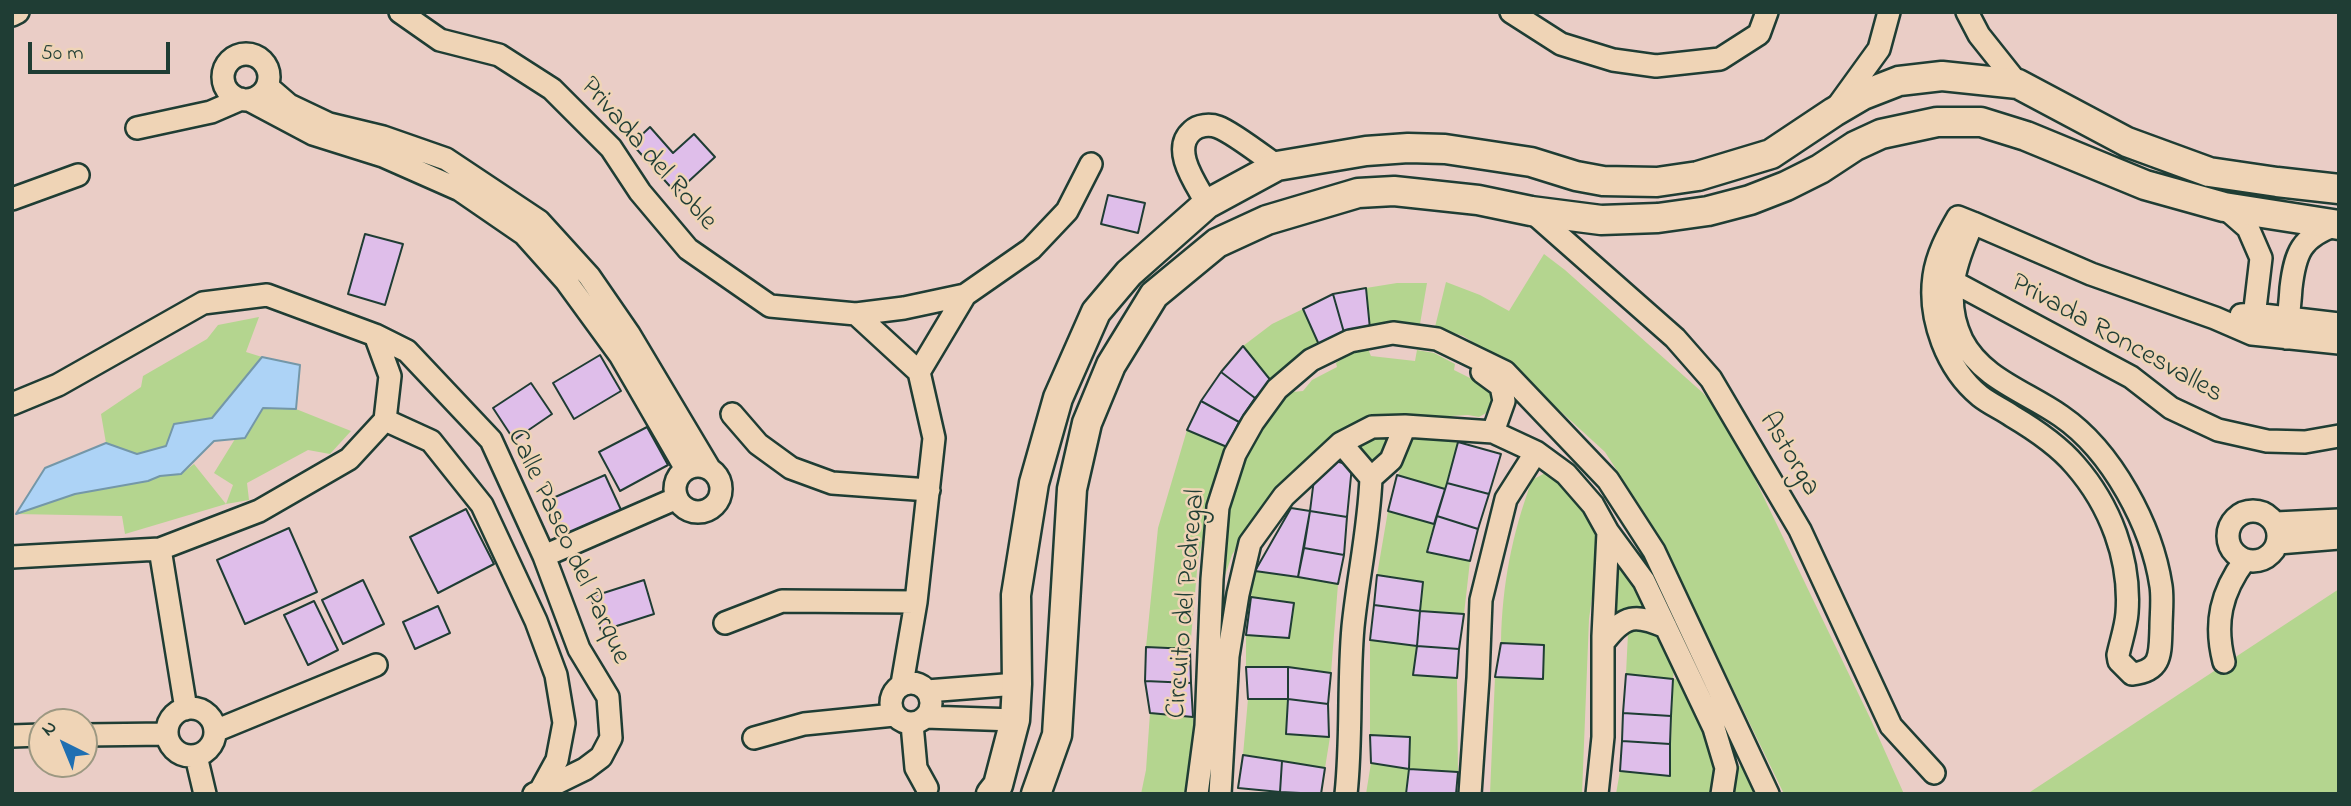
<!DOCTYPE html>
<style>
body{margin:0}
#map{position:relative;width:2351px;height:806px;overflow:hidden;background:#eacdc6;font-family:"Indie Flower",sans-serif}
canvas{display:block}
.frame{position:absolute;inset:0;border:14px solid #1f3d34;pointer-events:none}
.north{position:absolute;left:28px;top:708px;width:70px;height:70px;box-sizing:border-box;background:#efd4b6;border:2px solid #9c9882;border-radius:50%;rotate:317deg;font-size:19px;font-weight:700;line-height:28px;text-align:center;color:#1f3d34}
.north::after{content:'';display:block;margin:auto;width:24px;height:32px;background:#1f6fb2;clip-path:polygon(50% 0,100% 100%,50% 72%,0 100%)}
.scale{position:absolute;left:28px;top:42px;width:142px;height:32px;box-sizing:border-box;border:4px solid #1f3d34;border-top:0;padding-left:9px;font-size:21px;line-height:24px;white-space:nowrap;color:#1f3d34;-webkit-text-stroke:5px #efd4b6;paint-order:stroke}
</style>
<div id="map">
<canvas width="2351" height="806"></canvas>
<div class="frame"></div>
<div class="north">N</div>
<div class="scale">50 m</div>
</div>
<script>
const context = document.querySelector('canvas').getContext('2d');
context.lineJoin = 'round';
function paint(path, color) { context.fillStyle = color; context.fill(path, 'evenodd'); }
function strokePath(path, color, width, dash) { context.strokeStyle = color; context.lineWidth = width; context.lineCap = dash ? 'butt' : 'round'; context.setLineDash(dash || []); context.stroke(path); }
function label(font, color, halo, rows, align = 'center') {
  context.font = font + ' "Indie Flower",sans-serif'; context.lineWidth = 5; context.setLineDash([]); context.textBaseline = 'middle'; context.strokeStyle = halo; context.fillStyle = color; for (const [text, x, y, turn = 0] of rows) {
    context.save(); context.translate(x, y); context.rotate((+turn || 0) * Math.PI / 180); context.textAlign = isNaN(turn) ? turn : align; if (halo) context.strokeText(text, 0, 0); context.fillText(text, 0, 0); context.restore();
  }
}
paint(new Path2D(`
 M 1544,254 L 1565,270 L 1703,393 L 1727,421 L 1871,720 L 1904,794 L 1784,794 L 1658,534 L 1605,452 L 1509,364 L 1463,336 L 1435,327 L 1446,282 L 1480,295 L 1509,311 Z
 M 1397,283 L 1427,283 L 1420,324 L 1370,329 L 1366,288 Z
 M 1303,309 L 1320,347 L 1272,382 L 1243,346 L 1272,324 Z
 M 259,317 L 246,352 L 262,357 L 212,418 L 174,424 L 167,446 L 137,454 L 106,443 L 101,414 L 141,387 L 143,376 L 207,339 L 218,325 Z
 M 1368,349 L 1371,356 L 1415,361 L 1417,350 L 1434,353 L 1455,364 L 1454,370 L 1472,379 L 1492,394 L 1494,404 L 1488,412 L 1479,417 L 1468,415 L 1399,419 L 1301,467 L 1255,515 L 1232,555 L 1216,602 L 1219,552 L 1233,475 L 1282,393 L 1303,391 L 1312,380 L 1337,367 L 1336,363 L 1350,354 Z
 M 263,408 L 296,409 L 351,431 L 330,454 L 308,450 L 247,483 L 249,500 L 226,504 L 125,534 L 122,516 L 16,514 L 75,494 L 148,481 L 160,476 L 181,474 L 194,464 L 226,504 L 233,485 L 214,473 L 235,439 L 245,438 Z
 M 1403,426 L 1371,478 L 1344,442 Z
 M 1187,430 L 1227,447 L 1218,471 L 1198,560 L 1190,649 L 1146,647 L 1158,528 Z
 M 1412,434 L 1458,442 L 1445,489 L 1398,475 Z
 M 1547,472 L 1572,495 L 1601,532 L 1589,619 L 1582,794 L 1490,794 L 1495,677 L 1543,679 L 1544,645 L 1501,643 C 1502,585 1512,534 1532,480 Z
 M 1388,511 L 1434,524 L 1427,552 L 1470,561 L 1464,614 L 1420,611 L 1423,582 L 1377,575 Z
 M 1609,533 L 1663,623 L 1610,633 Z
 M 1255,571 L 1338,584 L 1331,673 L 1288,667 L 1246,667 L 1246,635 L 1288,638 L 1294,604 L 1251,597 Z
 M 2339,589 L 2339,794 L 2027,794 Z
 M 1636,626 L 1655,631 L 1674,669 L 1673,679 L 1681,680 L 1702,722 L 1714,765 L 1711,794 L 1616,794 L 1620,771 L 1670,775 L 1673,680 L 1626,674 L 1628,633 Z
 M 1370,640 L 1417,646 L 1414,675 L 1457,678 L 1458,772 L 1410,769 L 1406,794 L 1366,794 L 1371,763 L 1409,768 L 1410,738 L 1370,735 Z
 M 1248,699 L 1288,699 L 1286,733 L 1330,737 L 1325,768 L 1243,755 Z
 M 1150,713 L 1193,717 L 1195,748 L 1184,794 L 1141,794 L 1146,770 Z
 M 1754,764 L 1768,794 L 1722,794 L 1726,768 Z`), '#b4d58f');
const water = new Path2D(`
 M 262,357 L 300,365 L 296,409 L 263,408 L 245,438 L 214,441 L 181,474 L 160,476 L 148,481 L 75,494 L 16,514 L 45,468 L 106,443 L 137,454 L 166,446 L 174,424 L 212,418 Z`);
paint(water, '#add3f6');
strokePath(water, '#7497a8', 2);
const building = new Path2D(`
 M 650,127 L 673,153 L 694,134 L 715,157 L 676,193 L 632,144 Z
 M 1108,195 L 1145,203 L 1138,233 L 1101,224 Z
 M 365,234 L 403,244 L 385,305 L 348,294 Z
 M 1366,288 L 1370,329 L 1345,336 L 1333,294 Z
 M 1333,294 L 1345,336 L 1320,347 L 1303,309 Z
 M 1243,346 L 1272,382 L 1255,398 L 1221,372 Z
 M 600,355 L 621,391 L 574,419 L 553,383 Z
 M 1221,372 L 1255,398 L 1239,422 L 1201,401 Z
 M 531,383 L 552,414 L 514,440 L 493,408 Z
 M 1201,401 L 1239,422 L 1227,447 L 1187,430 Z
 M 647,427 L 668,465 L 620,491 L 599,452 Z
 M 1458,442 L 1501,454 L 1489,494 L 1447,483 Z
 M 1336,461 L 1352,466 L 1347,517 L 1310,511 L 1314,479 Z
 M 605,475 L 622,512 L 561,540 L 544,502 Z
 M 1397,475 L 1445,489 L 1434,524 L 1388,511 Z
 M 1447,483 L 1489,494 L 1478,529 L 1437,516 Z
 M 1291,508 L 1310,511 L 1298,577 L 1255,571 Z
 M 466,509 L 494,564 L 438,593 L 410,537 Z
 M 1310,511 L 1347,517 L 1344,555 L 1304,548 Z
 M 1437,516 L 1478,529 L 1470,561 L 1427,552 Z
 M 289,528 L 317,592 L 245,624 L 217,560 Z
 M 1304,548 L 1344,555 L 1338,584 L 1298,577 Z
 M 1377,575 L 1423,582 L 1420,611 L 1374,605 Z
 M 363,580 L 384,624 L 343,644 L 322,600 Z
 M 644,580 L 654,614 L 601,631 L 591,597 Z
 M 1251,597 L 1294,603 L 1289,638 L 1246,635 Z
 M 314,601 L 338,650 L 308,665 L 284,615 Z
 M 1374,605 L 1420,611 L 1417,646 L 1370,640 Z
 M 438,606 L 450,633 L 415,649 L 403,622 Z
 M 1420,611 L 1464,614 L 1459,649 L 1417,646 Z
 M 1501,643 L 1544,645 L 1543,679 L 1495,677 Z
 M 1417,646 L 1459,649 L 1457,678 L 1413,675 Z
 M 1146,647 L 1190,649 L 1191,683 L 1145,681 Z
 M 1246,667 L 1288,667 L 1288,699 L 1248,699 Z
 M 1288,667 L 1331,673 L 1328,704 L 1288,699 Z
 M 1626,674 L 1673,679 L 1671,716 L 1623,713 Z
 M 1145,681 L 1191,683 L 1193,717 L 1150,713 Z
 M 1288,699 L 1328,704 L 1329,737 L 1286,734 Z
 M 1623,713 L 1671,716 L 1670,744 L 1622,741 Z
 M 1370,735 L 1410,737 L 1409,769 L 1371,763 Z
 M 1622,741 L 1670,744 L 1670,776 L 1620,771 Z
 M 1243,755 L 1282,761 L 1280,792 L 1238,788 Z
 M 1282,761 L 1325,768 L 1321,794 L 1280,792 Z
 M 1409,769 L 1458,772 L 1456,794 L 1406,794 Z`);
paint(building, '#dfbeea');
strokePath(building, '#1f3d34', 2);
const street = new Path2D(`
 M 400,12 L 440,40 L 499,55 L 552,89 L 611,148 L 640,192 L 688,249 L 770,306 L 856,314 L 904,308 L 965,295 L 1031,249 L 1067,211 L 1091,164
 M 1511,12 L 1561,44 L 1613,60 L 1656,66 L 1720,59 L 1759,34 L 1767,12
 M 1967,12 L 1979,35 L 2018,84
 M 12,15 L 18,12
 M223 77a23 23 0 1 1 46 0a23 23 0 1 1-46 0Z
 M 267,86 L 289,105 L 329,124 L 383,137 L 446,159 L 539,221 L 589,276 L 629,334 L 709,468
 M 249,100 L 313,134 L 383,156 L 460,190 L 524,234 L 566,281 L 620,355 L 686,469
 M 1837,107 L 1879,49 L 1889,12
 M 137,128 L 211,112 L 241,99
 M 12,199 L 78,175
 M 1207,204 C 1197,185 1170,150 1192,131 C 1198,125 1210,124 1218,127 C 1232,132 1263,156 1277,166
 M 2224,207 L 2248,228 L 2261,258 L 2252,334
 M 1531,211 L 1675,338 L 1711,379 L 1800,530 L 1891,726 L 1934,773
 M 1973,223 C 1956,261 1942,299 1962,340 C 1982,379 2027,392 2061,416 C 2112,451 2152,526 2161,586 C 2163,599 2161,615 2161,628 C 2160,654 2162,671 2132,674 L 2119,661 L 2118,655 C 2121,641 2126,627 2127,613 C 2131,559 2110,505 2075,465 C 2058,445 2034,429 2012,416 C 2002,409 1990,404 1980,396 C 1947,369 1928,319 1934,276 C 1937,255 1947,236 1958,217 L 1973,223 L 2091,274 L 2215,318 L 2252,334 L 2339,343
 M 1952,281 L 2131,377 L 2171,408 L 2218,430 L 2267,441 L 2305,442 L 2339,436
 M 856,314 L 919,372 L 934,438 L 916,602 L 902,684
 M 2241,315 L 2254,314 L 2339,324
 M 2286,338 C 2288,321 2290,305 2291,288 C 2295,253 2301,237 2336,225
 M 919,372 L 965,295
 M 1482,372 L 1501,386 L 1504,401 L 1493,432
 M 12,404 L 58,385 L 203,303 L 267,295 L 375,335 L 407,351 L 491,440 L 544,556 L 579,649 L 608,697 L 611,738 L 601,757 L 585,769 L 534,794
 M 732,414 L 758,444 L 791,468 L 832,483 L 929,490
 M 385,420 L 431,441 L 482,505 L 536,621 L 556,675 L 564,723 L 557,760 L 540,791
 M 1341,443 L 1371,478 C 1369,529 1358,577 1353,627 C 1348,683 1352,738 1346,794
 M675 489a23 23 0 1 1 46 0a23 23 0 1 1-46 0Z
 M 1371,478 L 1391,460 L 1405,426
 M2228 536a25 25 0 1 1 50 0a25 25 0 1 1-50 0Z
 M 2276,523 L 2339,520
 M 2278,543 L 2339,538
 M 160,549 L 186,709
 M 544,556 L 677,498
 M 12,557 L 160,549 L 259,511 L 349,459 L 385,420 L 390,376 L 375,335
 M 725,623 L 782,601 L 916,602
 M 1603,643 C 1625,614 1635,614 1666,627
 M 2224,662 C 2214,623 2221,592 2245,560
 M891 703a20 20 0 1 1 40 0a20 20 0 1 1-40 0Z
 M 927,691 L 1017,684
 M167 732a24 24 0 1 1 48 0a24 24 0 1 1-48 0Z
 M 925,717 L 1015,720
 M 912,724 L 916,768 L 927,788
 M 215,731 L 376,665
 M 84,735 L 167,734
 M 12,736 L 42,735
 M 754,738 L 804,724 L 894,715
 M 196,756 L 205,794
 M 1197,794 L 1206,726 L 1212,579 L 1218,507 L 1235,454 L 1253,422 L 1277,389 L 1311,360 L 1350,341 L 1393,333 L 1437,339 L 1505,372 L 1608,480 L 1654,551 L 1768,794
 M 1220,794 L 1228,656 L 1238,594 L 1250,543 L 1284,496 L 1341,443 L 1372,427 L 1405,426 L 1493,432 L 1536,452 L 1566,474 L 1593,505 L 1608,532 L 1644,581 L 1714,728 L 1726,768 L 1722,794
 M 1470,794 L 1478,678 L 1481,600 L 1506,499 L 1536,452
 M 1597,794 L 1603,737 L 1603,636 L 1608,532`);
const secondary = new Path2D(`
 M 991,794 L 998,785 L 1015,720 L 1017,684 L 1016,595 L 1034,483 L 1058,398 L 1096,312 L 1129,273 L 1207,204 L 1277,166 L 1366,151 L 1408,148 L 1445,149 L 1531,162 L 1576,176 L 1603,181 L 1657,182 L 1698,176 L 1771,154 L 1834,112 L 1863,95 L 1899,81 L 1942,76 L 2018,84 L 2127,142 L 2209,172 L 2277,182 L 2339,189
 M 1036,794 L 1057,735 L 1072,489 L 1087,423 L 1111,365 L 1154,295 L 1217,243 L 1267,220 L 1358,193 L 1394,191 L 1478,200 L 1531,211 L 1601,220 L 1658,218 L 1708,211 L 1750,200 L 1786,186 L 1820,169 L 1855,146 L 1881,134 L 1937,122 L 1981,122 L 2026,136 L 2145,185 L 2224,207 L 2339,225`);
strokePath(street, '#1f3d34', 26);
strokePath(secondary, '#1f3d34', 33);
strokePath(street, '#efd4b6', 21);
strokePath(secondary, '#efd4b6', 28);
label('28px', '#1f3d34', '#efd4b6', [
 ["Privada del Roble",647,155,49],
 ["Privada Roncesvalles",2116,340,29],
 ["Astorga",1788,455,59],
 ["Calle Paseo del Parque",567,547,65],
 ["Circuito del Pedregal",1188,604,-85]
]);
</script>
